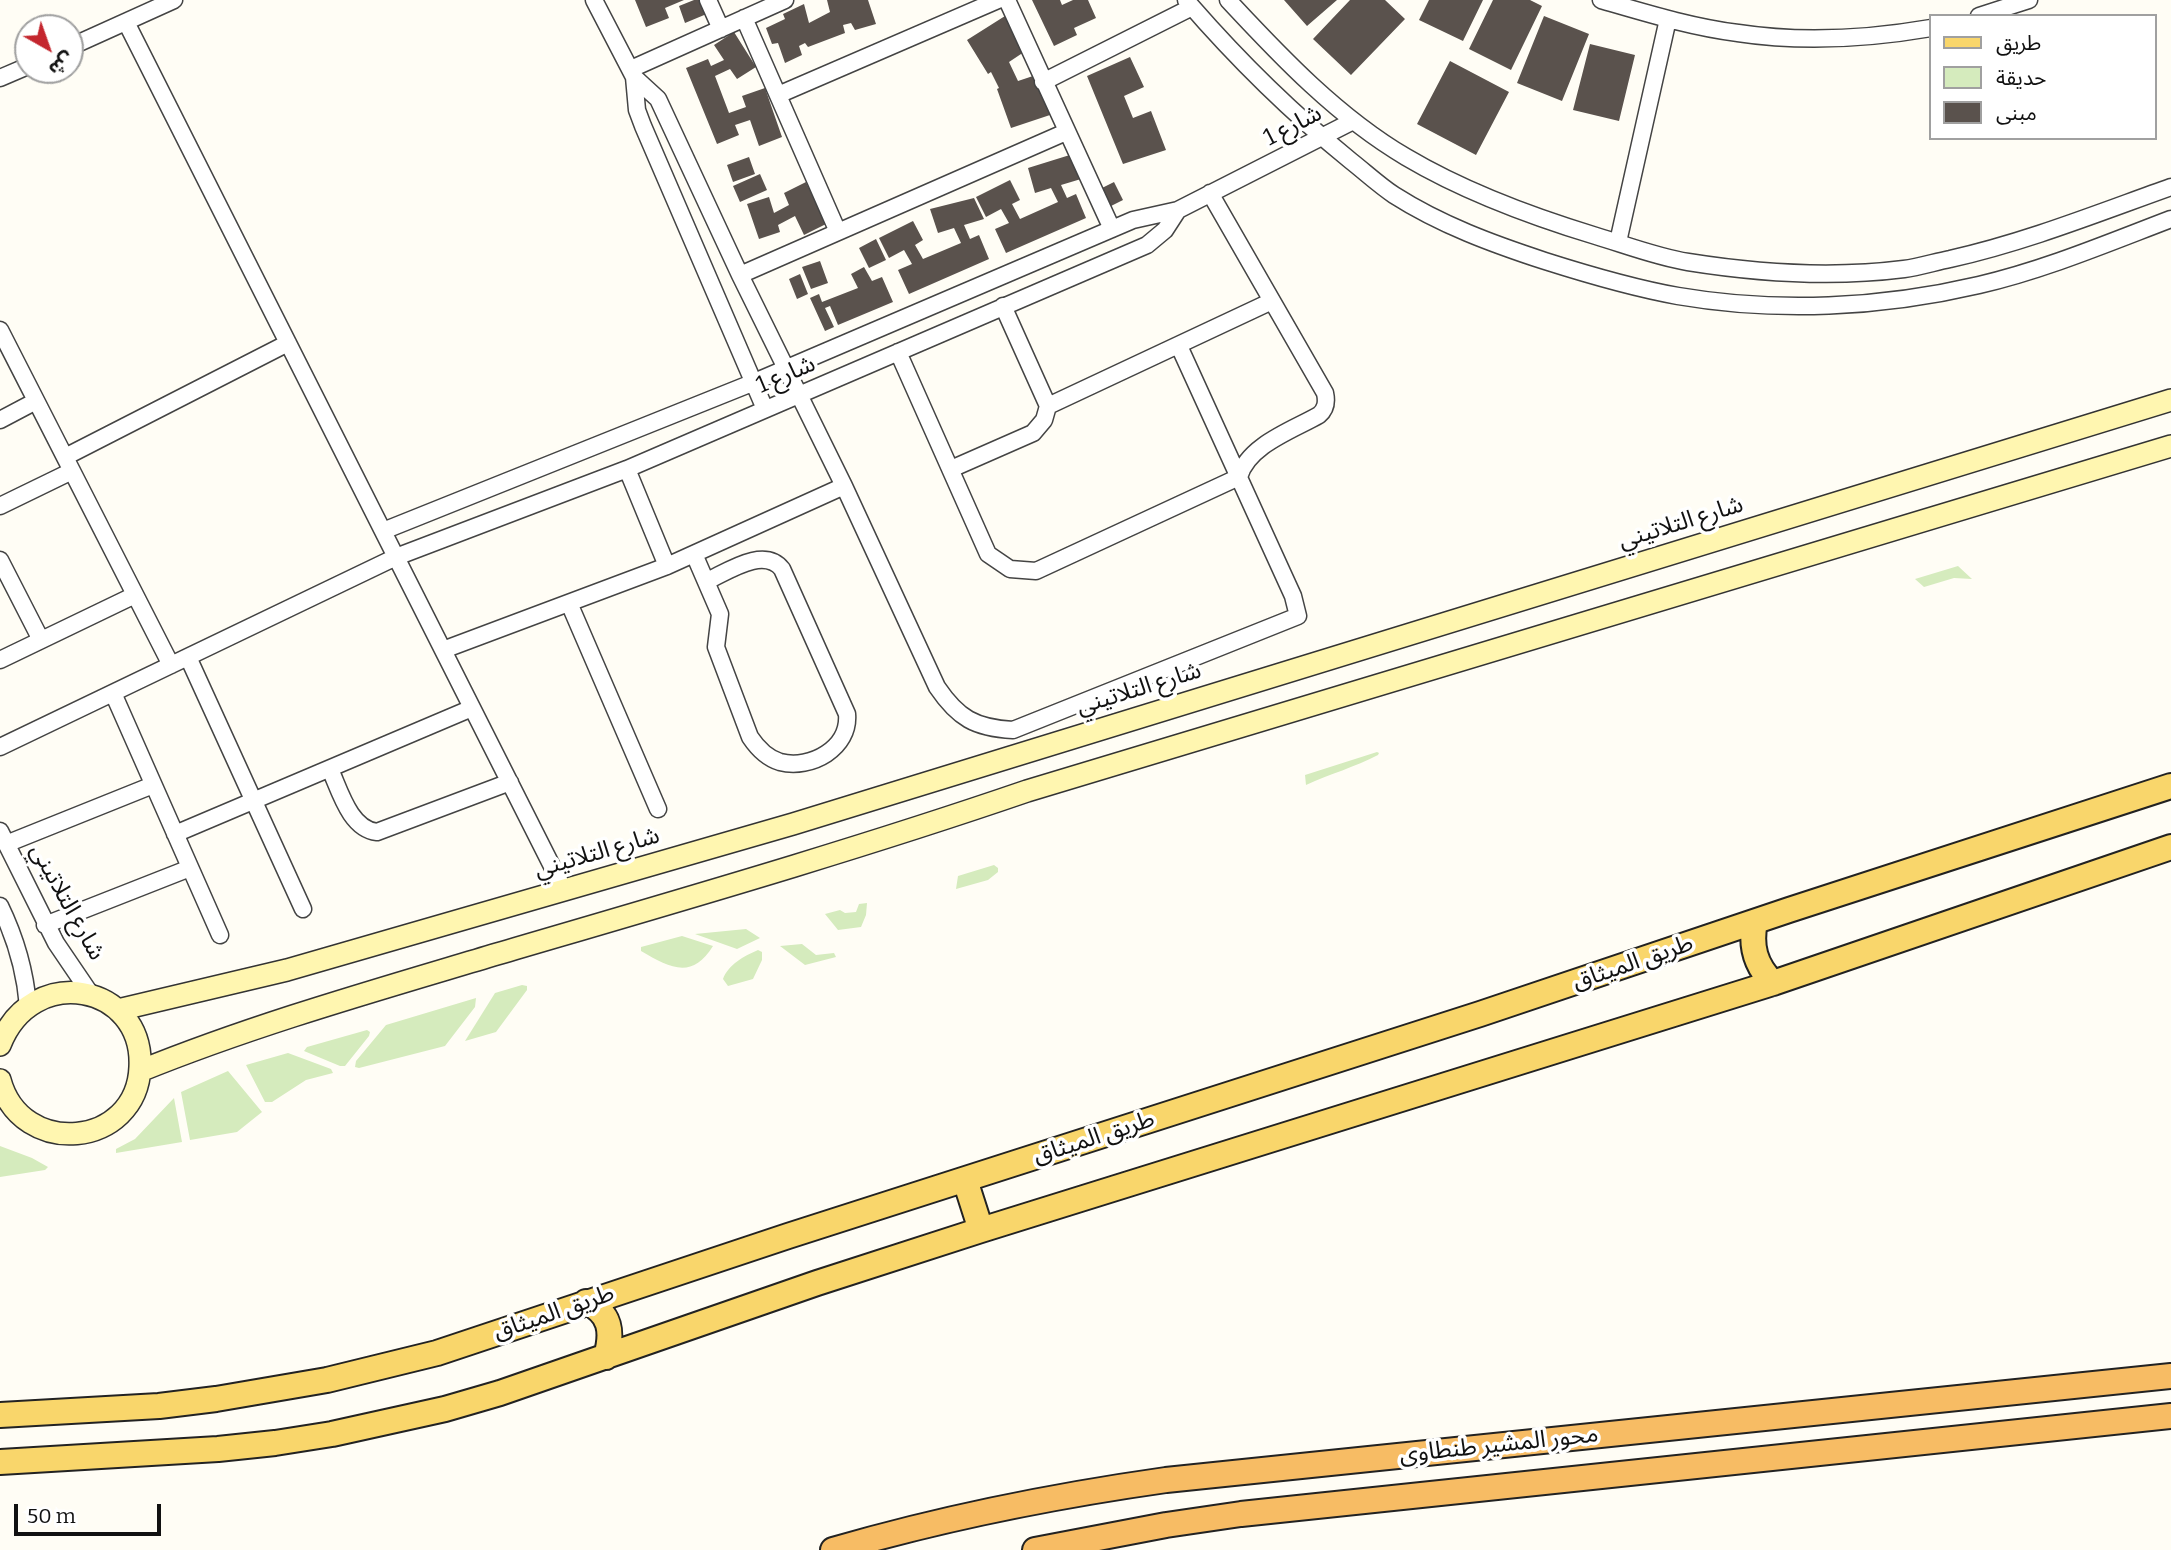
<!DOCTYPE html>
<meta charset="utf-8">
<style>
body{margin:0}
#map{position:relative;width:2171px;height:1550px;overflow:hidden;background:#fffdf5;font-family:Bitter,"Noto Sans Arabic",serif}
canvas{display:block}
.legend{position:absolute;left:1929px;top:14px;width:228px;height:126px;box-sizing:border-box;background:#fff;border:2px solid #a0a0a0;margin:0;padding:9px 12px;list-style:none;font-size:21px;color:#111}
.legend li{display:flex;align-items:center;gap:14px;height:35px}
.legend b{width:35px;border:2px solid #a0a0a0}
.north{position:absolute;left:14px;top:14px;width:70px;height:70px;box-sizing:border-box;background:#fff;border:2px solid #a0a0a0;border-radius:50%;rotate:140deg;font-size:19px;font-weight:700;line-height:28px;text-align:center;color:#111}
.north::after{content:'';display:block;margin:auto;width:24px;height:32px;background:#c4262e;clip-path:polygon(50% 0,100% 100%,50% 72%,0 100%)}
.scale{position:absolute;left:14px;top:1504px;width:147px;height:32px;box-sizing:border-box;border:4px solid #111;border-top:0;padding-left:9px;font-size:21px;line-height:24px;white-space:nowrap;color:#111;-webkit-text-stroke:5px #fff;paint-order:stroke}
</style>
<div id="map">
<canvas width="2171" height="1550"></canvas>
<ul class="legend">
<li><b style="height:9px;background:#f9d66b"></b>طريق</li>
<li><b style="height:19px;background:#d5ebbd"></b>حديقة</li>
<li><b style="height:19px;background:#5a524d"></b>مبنى</li>
</ul>
<div class="north">ش</div>
<div class="scale">50 m</div>
</div>
<script>
const context = document.querySelector('canvas').getContext('2d');
context.lineJoin = 'round';
function paint(path, color) { context.fillStyle = color; context.fill(path, 'evenodd'); }
function strokePath(path, color, width, dash) { context.strokeStyle = color; context.lineWidth = width; context.lineCap = dash ? 'butt' : 'round'; context.setLineDash(dash || []); context.stroke(path); }
function label(font, color, halo, rows, align = 'center') {
  context.font = font + ' Bitter,"Noto Sans Arabic",serif'; context.lineWidth = 7; context.setLineDash([]); context.textBaseline = 'middle'; context.strokeStyle = halo; context.fillStyle = color; for (const [text, x, y, turn = 0] of rows) {
    context.save(); context.translate(x, y); context.rotate((+turn || 0) * Math.PI / 180); context.textAlign = isNaN(turn) ? turn : align; if (halo) context.strokeText(text, 0, 0); context.fillText(text, 0, 0); context.restore();
  }
}
paint(new Path2D(`
 M 1958,566 L 1972,579 L 1954,578 L 1924,587 L 1915,579 Z
 M 1377,752 L 1379,753 L 1378,755 C 1355,767 1330,774 1306,785 L 1305,775 Z
 M 994,865 L 998,868 L 998,872 L 988,880 L 956,889 L 958,876 Z
 M 867,903 L 866,915 L 861,927 L 838,930 L 825,914 L 840,910 L 845,913 L 856,912 L 859,904 Z
 M 746,929 L 760,938 L 737,949 L 695,934 Z
 M 682,936 L 713,946 C 692,980 670,968 641,951 L 641,947 Z
 M 802,944 L 816,955 L 834,953 L 836,957 L 805,965 L 780,946 Z
 M 758,950 L 762,952 L 762,960 L 753,979 L 728,986 L 723,979 C 728,965 744,956 758,950 Z
 M 522,985 L 527,986 L 527,990 L 496,1032 L 465,1041 L 495,993 Z
 M 476,998 L 475,1007 L 445,1046 L 359,1068 L 355,1067 L 356,1061 L 386,1025 Z
 M 367,1030 L 370,1032 L 369,1036 L 345,1066 L 340,1066 L 304,1051 L 307,1047 Z
 M 288,1053 L 331,1069 L 333,1073 L 306,1080 L 272,1102 L 265,1102 L 246,1065 Z
 M 228,1071 L 262,1112 L 237,1132 L 190,1140 L 181,1092 Z
 M 174,1098 L 182,1142 L 116,1153 L 116,1149 L 135,1139 Z
 M 0,1146 L 32,1158 L 48,1167 L 45,1170 L 0,1177 Z`), '#d5ebbd');
paint(new Path2D(`
 M 635,0 L 684,0 L 665,8 L 669,18 L 646,27 Z
 M 694,0 L 704,0 L 709,13 L 685,23 L 679,6 Z
 M 827,0 L 868,0 L 876,24 L 855,30 L 851,23 L 843,25 L 845,33 L 808,47 L 805,43 L 799,46 L 802,55 L 785,63 L 778,43 L 772,44 L 766,28 L 785,19 L 783,14 L 804,4 L 809,23 L 830,12 Z
 M 1032,0 L 1060,0 L 1062,5 L 1073,0 L 1088,0 L 1096,18 L 1074,28 L 1077,35 L 1054,46 Z
 M 1284,0 L 1337,0 L 1307,26 Z
 M 1350,0 L 1385,0 L 1405,19 L 1351,75 L 1313,39 Z
 M 1429,0 L 1483,0 L 1463,41 L 1419,20 Z
 M 1493,0 L 1530,0 L 1542,6 L 1511,70 L 1469,49 Z
 M 1005,16 L 1027,50 L 1009,62 L 1018,81 L 1036,75 L 1050,115 L 1011,128 L 997,89 L 999,88 L 991,72 L 988,74 L 967,40 Z
 M 1544,16 L 1589,34 L 1562,101 L 1517,83 Z
 M 734,32 L 756,67 L 737,79 L 730,69 L 715,76 L 729,113 L 746,107 L 742,96 L 765,88 L 782,137 L 759,146 L 750,120 L 735,125 L 739,135 L 717,144 L 686,68 L 708,59 L 711,66 L 724,60 L 714,45 Z
 M 1590,44 L 1635,55 L 1619,121 L 1573,110 Z
 M 1130,57 L 1144,87 L 1124,96 L 1133,118 L 1151,111 L 1166,150 L 1123,164 L 1087,76 Z
 M 1450,61 L 1509,92 L 1476,155 L 1417,124 Z
 M 1073,154 L 1081,179 L 1061,185 L 1067,198 L 1076,194 L 1086,218 L 1006,253 L 995,229 L 1009,223 L 1001,209 L 986,217 L 976,197 L 1010,180 L 1020,200 L 1012,204 L 1020,219 L 1058,202 L 1051,188 L 1035,193 L 1028,168 Z
 M 749,157 L 755,174 L 733,182 L 727,165 Z
 M 760,174 L 767,190 L 740,202 L 733,186 Z
 M 806,182 L 826,224 L 804,235 L 795,216 L 778,225 L 780,232 L 759,239 L 747,204 L 769,197 L 774,213 L 789,205 L 784,193 Z
 M 1114,182 L 1123,200 L 1109,207 L 1100,189 Z
 M 974,198 L 984,219 L 964,225 L 970,239 L 979,235 L 989,259 L 909,294 L 898,270 L 912,264 L 904,250 L 889,258 L 879,238 L 913,221 L 923,240 L 915,245 L 923,259 L 961,243 L 954,228 L 938,233 L 930,209 Z
 M 876,239 L 886,260 L 869,268 L 859,248 Z
 M 820,261 L 828,283 L 811,289 L 802,267 Z
 M 864,267 L 872,281 L 882,277 L 893,302 L 838,325 L 830,306 L 825,308 L 834,327 L 825,331 L 810,298 L 819,294 L 822,302 L 858,288 L 851,274 Z
 M 800,274 L 808,294 L 797,299 L 789,279 Z`), '#5a524d');
const minor = new Path2D(`
 M 594,0 L 634,77 L 658,99 L 740,275 L 844,486 L 937,687 C 958,718 975,728 1013,730 L 1298,616 L 1293,596 L 1179,346
 M 708,0 L 721,29
 M 1007,0 L 1112,229
 M 1186,0 C 1236,58 1292,113 1351,161 C 1365,172 1379,185 1394,195 C 1441,225 1493,244 1545,261 C 1589,275 1633,288 1678,296 C 1777,313 1881,308 1979,285 C 2044,270 2108,243 2171,219
 M 1228,0 C 1281,57 1338,117 1406,157 C 1465,192 1530,216 1596,236 C 1626,245 1657,257 1688,262 C 1757,273 1833,278 1904,269 C 1919,267 1935,262 1950,259 C 2026,242 2098,213 2171,187
 M 1601,0 C 1646,13 1691,27 1738,33 C 1803,43 1867,39 1931,28
 M 1979,16 L 2029,0
 M 744,18 L 838,232
 M 126,22 L 564,890
 M 70,47 L 174,0
 M 631,69 L 785,0
 M 634,77 L 637,110 L 643,126 L 765,409
 M 0,78 L 28,66
 M 1043,82 L 1192,7
 M 778,95 L 998,0
 M 1618,242 L 1668,19
 M 740,275 L 1066,132
 M 0,330 L 171,665
 M 898,352 L 988,554 L 1010,569 L 1036,571 L 1239,477 C 1248,445 1293,430 1319,415 C 1326,409 1327,402 1325,393 L 1210,193
 M 1048,406 L 1272,301
 M 0,420 L 36,401
 M 65,457 L 288,343
 M 627,469 L 667,566
 M 951,469 L 1033,433 L 1044,420 L 1048,406 L 1003,306
 M 0,506 L 72,471
 M 383,531 L 752,383 L 1133,220 L 1178,210 L 1353,121
 M 694,554 L 720,614 L 716,647 L 750,737 C 758,749 767,758 780,762 C 811,770 850,748 847,714 L 782,569 C 764,546 727,572 707,581
 M 0,560 L 41,640
 M 569,603 L 658,809
 M 443,650 L 667,566 L 844,486
 M 188,657 L 303,909
 M 0,660 L 135,595
 M 113,693 L 220,935
 M 0,747 L 396,557 L 627,469 L 1147,245 L 1165,230 L 1178,210
 M 330,769 C 340,791 350,829 377,832 L 510,782
 M 0,831 L 56,943 L 92,996
 M 175,834 L 472,708
 M 6,844 L 153,785
 M 0,906 C 16,939 25,969 28,1006
 M 45,925 L 190,868`);
const secondary = new Path2D(`
 M 118,1010 L 287,970 L 793,824 L 2171,400
 M 0,1045 C 32,962 144,984 140,1067 C 137,1148 21,1159 0,1080
 M 140,1071 C 256,1024 377,990 497,954 C 674,902 852,851 1027,791 L 2171,446`);
const primary = new Path2D(`
 M 1755,922 C 1750,946 1755,965 1773,983
 M 965,1180 L 981,1230
 M 586,1302 C 611,1313 613,1332 606,1357
 M 0,1415 L 159,1406 L 216,1399 L 327,1380 L 437,1353 L 788,1236 L 1480,1014 L 1789,910 L 2171,786
 M 0,1462 L 218,1449 L 275,1443 L 332,1434 L 445,1409 L 500,1393 L 817,1283 L 981,1230 L 1773,983 L 2171,847`);
const trunk = new Path2D(`
 M 833,1550 C 943,1518 1053,1496 1166,1480 L 2171,1376
 M 1035,1550 L 1166,1525 L 1241,1514 L 2171,1416`);
strokePath(minor, '#444', 19);
strokePath(secondary, '#333', 24);
strokePath(primary, '#222', 28);
strokePath(trunk, '#222', 28);
strokePath(minor, '#fff', 16);
strokePath(secondary, '#fff6b0', 21);
strokePath(primary, '#f9d66b', 24);
strokePath(trunk, '#f7bc64', 24);
label('24px', '#111', '#fff', [
 ["شارع 1",1293,126,-27],
 ["شارع 1",786,375,-23],
 ["شارع التلاتيني",1681,523,-17],
 ["شارع التلاتيني",1139,689,-17],
 ["شارع التلاتيني",597,853,-16],
 ["شارع التلاتيني",67,902,61],
 ["طريق الميثاق",1633,963,-19],
 ["طريق الميثاق",1094,1138,-18],
 ["طريق الميثاق",554,1313,-19],
 ["محور المشير طنطاوى",1499,1445,-6]
]);
</script>
